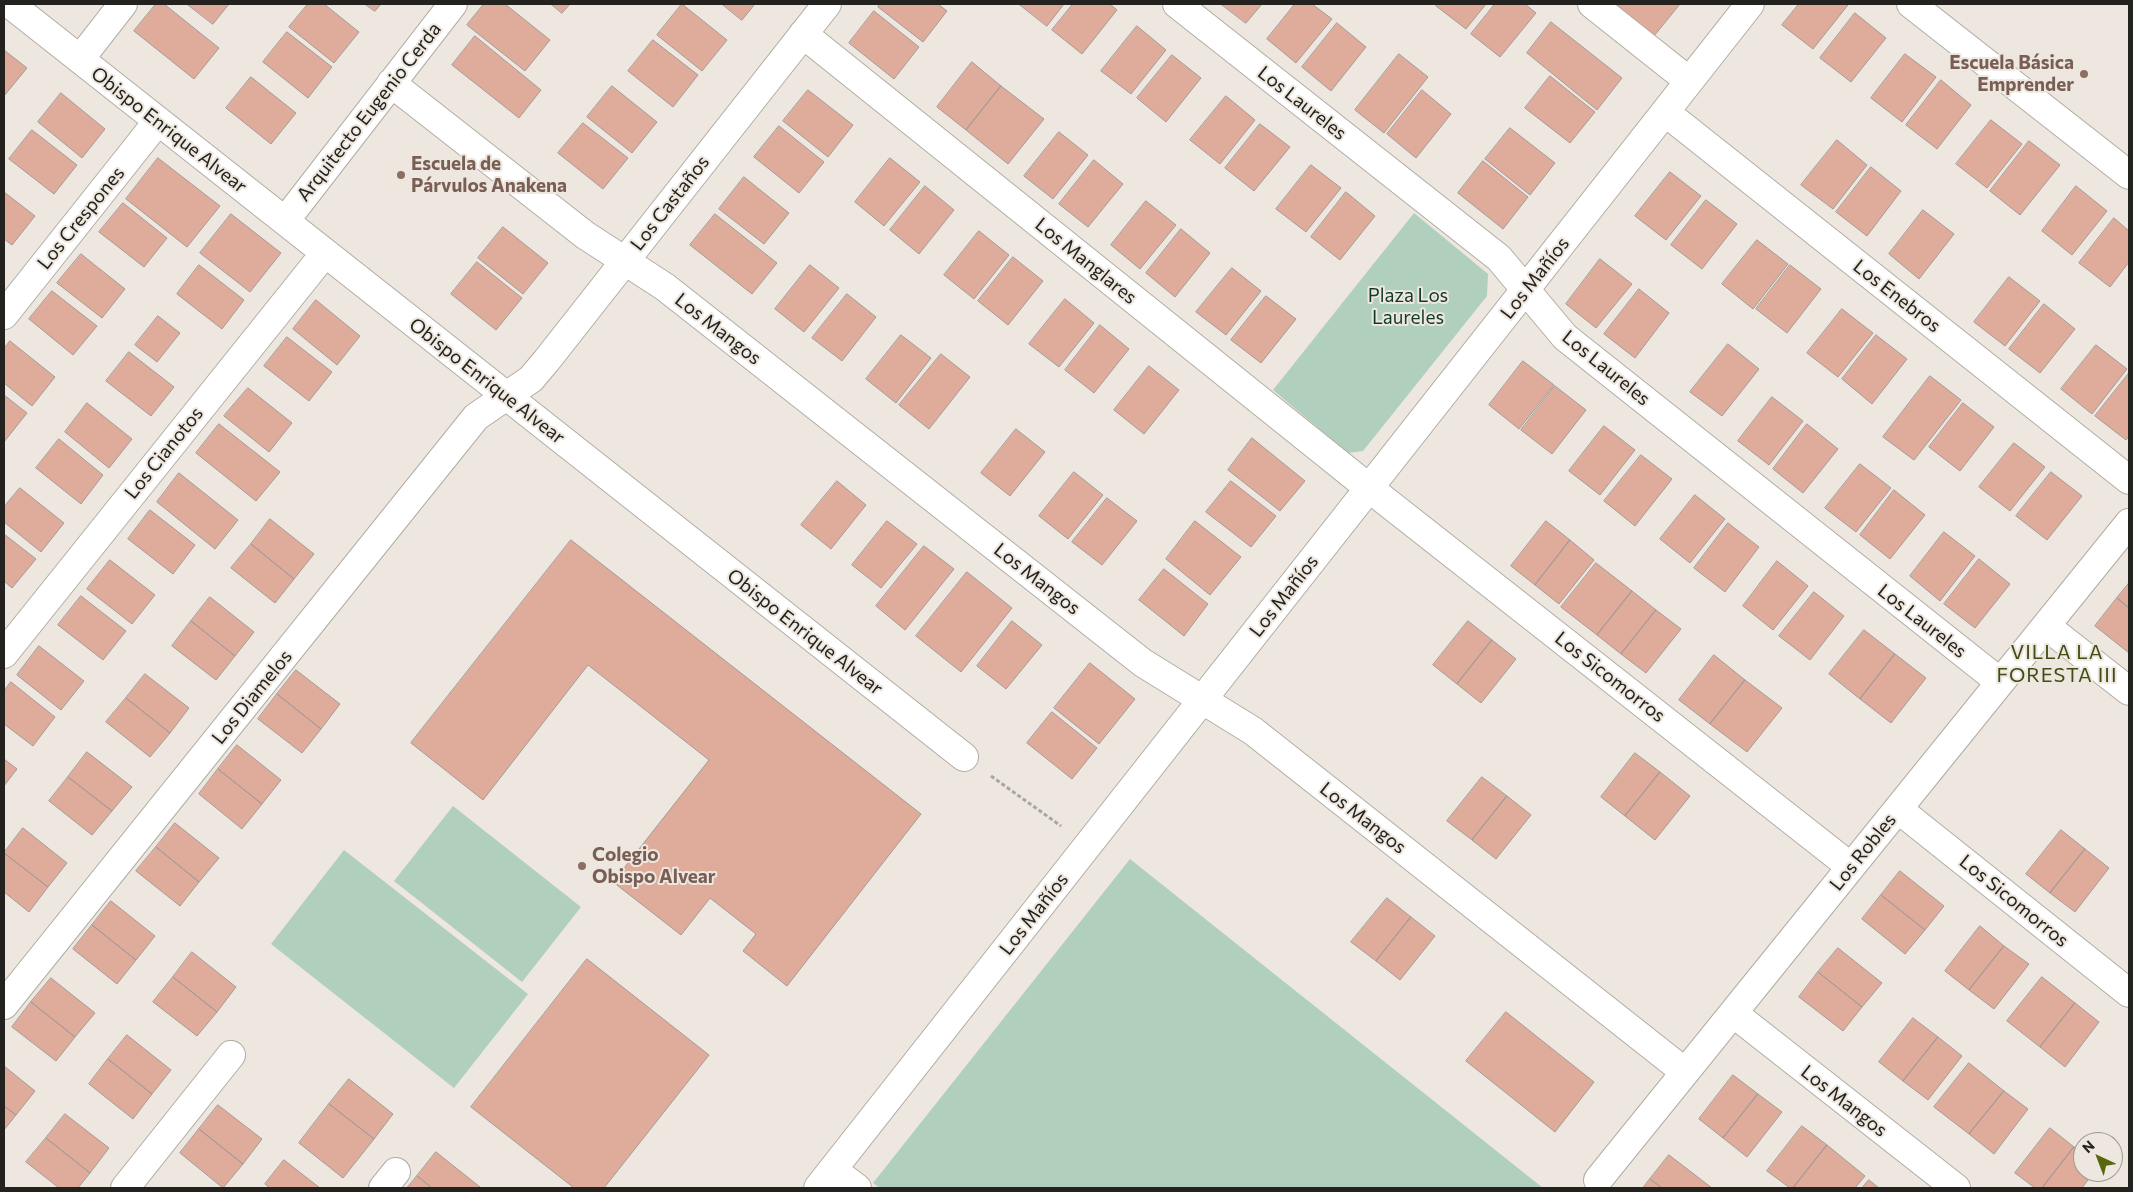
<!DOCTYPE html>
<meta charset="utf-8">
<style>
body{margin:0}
#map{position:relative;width:2133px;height:1192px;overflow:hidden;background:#ede7df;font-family:Commissioner,sans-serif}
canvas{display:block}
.frame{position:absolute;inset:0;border:5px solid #24221f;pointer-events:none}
.north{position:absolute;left:2073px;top:1132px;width:50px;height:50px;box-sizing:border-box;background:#ede7df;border:1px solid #9d9892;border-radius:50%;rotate:317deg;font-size:14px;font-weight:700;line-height:20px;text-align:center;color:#24221f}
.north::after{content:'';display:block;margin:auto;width:18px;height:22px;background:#59660b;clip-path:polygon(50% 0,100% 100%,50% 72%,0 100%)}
</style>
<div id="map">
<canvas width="2133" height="1192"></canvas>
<div class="frame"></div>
<div class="north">N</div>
</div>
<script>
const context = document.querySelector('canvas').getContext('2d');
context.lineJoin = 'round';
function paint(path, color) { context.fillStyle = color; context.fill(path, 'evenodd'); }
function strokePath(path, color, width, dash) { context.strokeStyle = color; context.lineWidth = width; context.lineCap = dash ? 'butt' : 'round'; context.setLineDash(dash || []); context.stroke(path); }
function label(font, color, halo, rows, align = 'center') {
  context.font = font + ' Commissioner,sans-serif'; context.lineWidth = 4; context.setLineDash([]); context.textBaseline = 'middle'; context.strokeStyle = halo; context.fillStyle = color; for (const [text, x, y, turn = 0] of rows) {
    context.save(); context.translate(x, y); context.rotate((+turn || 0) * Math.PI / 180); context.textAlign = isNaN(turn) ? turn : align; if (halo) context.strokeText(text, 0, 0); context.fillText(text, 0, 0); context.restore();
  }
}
paint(new Path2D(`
 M 1414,213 L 1488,274 L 1487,296 L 1363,451 L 1348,453 L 1273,390 Z
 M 453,806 L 581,907 L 522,982 L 394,881 Z
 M 344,850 L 528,994 L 454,1088 L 271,944 Z
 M 1130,859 L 1543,1188 L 880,1188 L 873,1183 Z`), '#b0cfbd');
const building = new Path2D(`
 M 156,4 L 164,4 L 219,48 L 194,79 L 134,31 Z
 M 187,4 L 229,4 L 213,24 Z
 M 308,4 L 324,4 L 359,32 L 334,63 L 289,27 Z
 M 365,4 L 381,4 L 375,11 Z
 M 484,4 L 505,4 L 550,40 L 525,71 L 467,25 Z
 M 551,4 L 570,4 L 562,13 Z
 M 682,4 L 727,40 L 702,71 L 657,35 Z
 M 722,4 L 755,4 L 742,20 Z
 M 880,4 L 938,4 L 947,11 L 923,42 L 878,7 Z
 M 1019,4 L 1064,4 L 1047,26 Z
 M 1073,4 L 1110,4 L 1117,10 L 1082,54 L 1052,30 Z
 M 1221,4 L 1262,4 L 1246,23 Z
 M 1295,4 L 1312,4 L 1332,19 L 1296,63 L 1267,39 Z
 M 1438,4 L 1486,4 L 1466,29 L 1436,6 Z
 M 1495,4 L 1525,4 L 1536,13 L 1500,57 L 1471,34 Z
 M 1614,4 L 1680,4 L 1654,36 Z
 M 1799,4 L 1845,4 L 1848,5 L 1813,49 L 1782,25 Z
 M 874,11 L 919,47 L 894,79 L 849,43 Z
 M 1855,13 L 1886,38 L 1851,82 L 1820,58 Z
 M 1551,22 L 1622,78 L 1597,110 L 1527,53 Z
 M 1337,23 L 1366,47 L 1331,91 L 1302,67 Z
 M 1137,26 L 1166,50 L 1131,94 L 1101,71 Z
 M 287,32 L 332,67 L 308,98 L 263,62 Z
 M 475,36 L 541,90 L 519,118 L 452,65 Z
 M 653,40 L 698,75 L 673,107 L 628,71 Z
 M 4,50 L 27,68 L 4,96 Z
 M 1399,54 L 1428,77 L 1384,133 L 1355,110 Z
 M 1905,54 L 1936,77 L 1902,122 L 1871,98 Z
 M 1172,55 L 1201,78 L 1166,122 L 1137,98 Z
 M 972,62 L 1001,86 L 966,130 L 937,107 Z
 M 1550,76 L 1595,112 L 1570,143 L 1525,108 Z
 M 251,77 L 296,113 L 271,144 L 226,108 Z
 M 1941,80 L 1971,105 L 1937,149 L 1906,125 Z
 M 612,86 L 657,122 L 632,153 L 587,117 Z
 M 1001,86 L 1044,119 L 1008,164 L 966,130 Z
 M 808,90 L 853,125 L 828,157 L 783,121 Z
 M 1422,90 L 1451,114 L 1416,158 L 1387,134 Z
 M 61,93 L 105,129 L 82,158 L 38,122 Z
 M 1226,96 L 1255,120 L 1220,164 L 1190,140 Z
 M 1991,120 L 2022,144 L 1987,188 L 1956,164 Z
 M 583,123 L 628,158 L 603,189 L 558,153 Z
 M 1260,124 L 1290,147 L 1254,191 L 1225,168 Z
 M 779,126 L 824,162 L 799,193 L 754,157 Z
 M 1510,128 L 1555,163 L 1530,195 L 1485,159 Z
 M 32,130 L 77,165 L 54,194 L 9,159 Z
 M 1059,132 L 1088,155 L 1053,199 L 1024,176 Z
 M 1837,140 L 1867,165 L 1833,209 L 1801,185 Z
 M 2029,141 L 2060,165 L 2020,215 L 1990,191 Z
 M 158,158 L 220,206 L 187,247 L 126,199 Z
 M 890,158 L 920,182 L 884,226 L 855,202 Z
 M 1094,160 L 1123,184 L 1088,227 L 1059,204 Z
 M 1483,161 L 1528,197 L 1503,229 L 1458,193 Z
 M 1311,165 L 1341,188 L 1306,232 L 1276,209 Z
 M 1871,167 L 1901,191 L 1867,236 L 1836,212 Z
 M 1670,172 L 1701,196 L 1666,240 L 1635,216 Z
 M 744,177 L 789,213 L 764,244 L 719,209 Z
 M 925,186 L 954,210 L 919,254 L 890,230 Z
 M 2076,186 L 2107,211 L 2072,255 L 2042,231 Z
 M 4,192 L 35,216 L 12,245 L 4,239 Z
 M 1346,192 L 1375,216 L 1340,260 L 1311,237 Z
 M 1706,200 L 1737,224 L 1702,269 L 1671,245 Z
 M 1146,201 L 1176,225 L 1140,269 L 1111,245 Z
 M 123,203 L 167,238 L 144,267 L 99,232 Z
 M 1923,210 L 1954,234 L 1919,279 L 1889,254 Z
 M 231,214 L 281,253 L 250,292 L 200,253 Z
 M 715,214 L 777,263 L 752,294 L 690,245 Z
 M 2114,218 L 2129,231 L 2129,262 L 2110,287 L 2079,263 Z
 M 503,227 L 548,263 L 523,294 L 478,258 Z
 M 1181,229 L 1210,253 L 1175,297 L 1146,273 Z
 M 979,231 L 1009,255 L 974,299 L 944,275 Z
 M 1757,240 L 1788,264 L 1753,309 L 1722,284 Z
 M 81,254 L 125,289 L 102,318 L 57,283 Z
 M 1013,257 L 1043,281 L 1008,325 L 978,301 Z
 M 1600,259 L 1632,284 L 1596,328 L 1566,304 Z
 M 477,262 L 522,298 L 496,330 L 451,294 Z
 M 199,265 L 244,300 L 222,329 L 177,294 Z
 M 810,265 L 839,288 L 804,332 L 775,309 Z
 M 1790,265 L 1821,289 L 1787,333 L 1756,309 Z
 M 1232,268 L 1261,291 L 1226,335 L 1196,312 Z
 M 2009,277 L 2040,301 L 2005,346 L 1974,322 Z
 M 1639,289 L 1669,313 L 1635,358 L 1604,334 Z
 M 52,291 L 97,326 L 73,355 L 29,319 Z
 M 847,294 L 876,317 L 842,361 L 812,338 Z
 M 1266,296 L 1296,319 L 1261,363 L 1231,340 Z
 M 1065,299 L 1094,323 L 1059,367 L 1029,344 Z
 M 316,300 L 360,336 L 337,365 L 293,329 Z
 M 2044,304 L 2075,329 L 2040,373 L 2009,349 Z
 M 1842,309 L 1873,333 L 1838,377 L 1807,353 Z
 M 158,316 L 180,333 L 157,362 L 135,345 Z
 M 1100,325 L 1129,349 L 1094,393 L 1065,370 Z
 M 901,335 L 931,358 L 896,403 L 866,379 Z
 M 1876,335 L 1907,359 L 1872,404 L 1842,379 Z
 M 287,337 L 332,372 L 309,401 L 264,366 Z
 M 10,341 L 55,377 L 32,406 L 4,383 L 4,349 Z
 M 1728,344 L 1759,369 L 1722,416 L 1690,392 Z
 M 2096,345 L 2127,369 L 2092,414 L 2061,389 Z
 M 129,352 L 174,387 L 151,416 L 106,381 Z
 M 941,354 L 970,377 L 929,429 L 899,405 Z
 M 1523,361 L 1554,385 L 1519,429 L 1489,405 Z
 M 1149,366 L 1179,390 L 1144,434 L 1114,410 Z
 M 2129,373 L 2129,436 L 2126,440 L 2095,416 Z
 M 1930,376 L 1961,400 L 1914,460 L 1883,437 Z
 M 1555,386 L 1586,410 L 1552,454 L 1521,430 Z
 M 248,388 L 292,423 L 269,452 L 224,416 Z
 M 4,395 L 27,413 L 4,442 Z
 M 1772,397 L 1803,421 L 1769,465 L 1738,441 Z
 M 87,403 L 132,439 L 109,468 L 65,432 Z
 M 1963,403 L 1994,427 L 1960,471 L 1929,447 Z
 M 219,424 L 280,472 L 256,501 L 196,453 Z
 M 1807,424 L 1838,449 L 1803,493 L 1773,469 Z
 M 1604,426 L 1635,450 L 1600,495 L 1569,471 Z
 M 1016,429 L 1045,452 L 1010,496 L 981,473 Z
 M 1252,438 L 1305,481 L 1280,511 L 1228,470 Z
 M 59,439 L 103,475 L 81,504 L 36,468 Z
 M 2014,443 L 2045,467 L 2010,511 L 1979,487 Z
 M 1641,455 L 1672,479 L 1635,526 L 1604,501 Z
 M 1860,464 L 1891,488 L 1856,532 L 1825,508 Z
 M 1074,472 L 1103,495 L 1068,539 L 1039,516 Z
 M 2051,472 L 2082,496 L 2047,540 L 2016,516 Z
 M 179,473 L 238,520 L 215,549 L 157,502 Z
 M 837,481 L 866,505 L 831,549 L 801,525 Z
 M 1231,481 L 1276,516 L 1251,547 L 1206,512 Z
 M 20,488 L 64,523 L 41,552 L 4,522 L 4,507 Z
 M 1894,490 L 1925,515 L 1890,559 L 1860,535 Z
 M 1695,495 L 1725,519 L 1690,563 L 1660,539 Z
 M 1107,498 L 1137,521 L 1102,565 L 1072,542 Z
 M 150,510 L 195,545 L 173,574 L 128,539 Z
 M 270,519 L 314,554 L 294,579 L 251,544 Z
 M 887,521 L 917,544 L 881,588 L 852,565 Z
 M 1195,521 L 1241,557 L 1210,595 L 1166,559 Z
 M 1546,521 L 1570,540 L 1535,585 L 1511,566 Z
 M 1728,523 L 1759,547 L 1725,592 L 1694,568 Z
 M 1944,532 L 1975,556 L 1940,601 L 1910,576 Z
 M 4,534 L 36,559 L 12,588 L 4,581 Z
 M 571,540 L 921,814 L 787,986 L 743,951 L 756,934 L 710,898 L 681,935 L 613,882 L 709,760 L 588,665 L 483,800 L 411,743 Z
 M 1570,540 L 1594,560 L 1559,604 L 1535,585 Z
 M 251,544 L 294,579 L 275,603 L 231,568 Z
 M 924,546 L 954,569 L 905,630 L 876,606 Z
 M 1979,559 L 2010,584 L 1975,628 L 1944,604 Z
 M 110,560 L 155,595 L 132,624 L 87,589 Z
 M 1777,561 L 1808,586 L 1773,630 L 1743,606 Z
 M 1596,563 L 1632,591 L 1597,635 L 1561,607 Z
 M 1164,569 L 1208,604 L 1184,636 L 1139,600 Z
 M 967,572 L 1012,608 L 961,672 L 916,636 Z
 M 2129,583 L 2129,608 L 2117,598 Z
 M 1632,591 L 1656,610 L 1621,654 L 1597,635 Z
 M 1814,592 L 1844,616 L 1810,660 L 1779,636 Z
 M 81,596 L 126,631 L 103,660 L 58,625 Z
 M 210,597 L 254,632 L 235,656 L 191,621 Z
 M 2117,598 L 2129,608 L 2129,653 L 2095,626 Z
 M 1656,610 L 1681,629 L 1646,673 L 1621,654 Z
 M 191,621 L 235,656 L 216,680 L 172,646 Z
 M 1012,621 L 1042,645 L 1006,689 L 977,666 Z
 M 1468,621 L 1492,640 L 1457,684 L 1433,665 Z
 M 1864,630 L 1895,654 L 1860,699 L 1829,674 Z
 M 1492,640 L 1516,659 L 1481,703 L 1457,684 Z
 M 39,646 L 84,681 L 61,710 L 17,675 Z
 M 1895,654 L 1926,678 L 1891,723 L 1860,699 Z
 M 1714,655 L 1745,680 L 1710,724 L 1679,700 Z
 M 1090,663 L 1135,699 L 1099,744 L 1054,708 Z
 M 296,670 L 340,704 L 321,729 L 277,694 Z
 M 145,674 L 189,708 L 170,733 L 126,698 Z
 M 1745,680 L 1782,708 L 1747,752 L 1710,724 Z
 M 11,682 L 55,717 L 33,746 L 4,724 L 4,691 Z
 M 277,694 L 321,729 L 302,753 L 258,719 Z
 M 126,698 L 170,733 L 150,757 L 106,722 Z
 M 1052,712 L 1097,748 L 1072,779 L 1027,743 Z
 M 237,745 L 281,780 L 262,804 L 218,769 Z
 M 87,752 L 132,787 L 112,811 L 68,777 Z
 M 1635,753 L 1660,772 L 1625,816 L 1601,797 Z
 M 4,759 L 17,769 L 4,786 Z
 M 218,769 L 262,804 L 242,829 L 199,794 Z
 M 1660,772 L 1690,796 L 1655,840 L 1625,816 Z
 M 68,777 L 112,811 L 92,835 L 49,801 Z
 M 1482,777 L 1507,796 L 1472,840 L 1447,821 Z
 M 1507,796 L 1531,815 L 1496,859 L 1472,840 Z
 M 175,823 L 219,858 L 199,882 L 156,847 Z
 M 23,828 L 67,863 L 48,887 L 4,853 Z
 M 2061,830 L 2085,849 L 2050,893 L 2026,874 Z
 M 156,847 L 199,882 L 180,906 L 136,871 Z
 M 2085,849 L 2109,868 L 2075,912 L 2050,893 Z
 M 4,853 L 48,887 L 29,912 L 4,892 Z
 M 1900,871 L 1944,906 L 1925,930 L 1881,895 Z
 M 1881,895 L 1925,930 L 1905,954 L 1862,919 Z
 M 1387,898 L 1411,917 L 1376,961 L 1351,942 Z
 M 111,901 L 155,936 L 136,960 L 92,925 Z
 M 1411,917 L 1435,936 L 1400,980 L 1376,961 Z
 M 92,925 L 136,960 L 117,984 L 73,949 Z
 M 1980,926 L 2004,946 L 1969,990 L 1945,971 Z
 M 2004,946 L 2029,964 L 1994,1009 L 1969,990 Z
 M 1838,948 L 1882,983 L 1862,1007 L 1818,972 Z
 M 192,952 L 236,987 L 217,1012 L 173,977 Z
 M 587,959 L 709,1055 L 604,1188 L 574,1188 L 471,1107 Z
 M 1818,972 L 1862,1007 L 1843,1031 L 1799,997 Z
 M 173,977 L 217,1012 L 197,1036 L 153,1002 Z
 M 2042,977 L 2075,1003 L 2040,1047 L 2007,1021 Z
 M 51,978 L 95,1013 L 75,1037 L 31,1002 Z
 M 31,1002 L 75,1037 L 56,1061 L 12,1027 Z
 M 2075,1003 L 2099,1022 L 2065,1067 L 2040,1047 Z
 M 1506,1012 L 1594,1082 L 1555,1132 L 1466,1061 Z
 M 1913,1018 L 1938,1037 L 1903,1081 L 1879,1062 Z
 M 127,1035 L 171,1070 L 152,1094 L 108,1059 Z
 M 1938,1037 L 1962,1056 L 1928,1100 L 1903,1081 Z
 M 108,1059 L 152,1094 L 133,1119 L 89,1084 Z
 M 1969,1063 L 2004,1091 L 1969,1134 L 1934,1107 Z
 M 4,1066 L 35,1091 L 16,1115 L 4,1106 Z
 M 1733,1075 L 1758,1094 L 1723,1138 L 1699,1119 Z
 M 349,1079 L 393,1114 L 374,1139 L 329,1104 Z
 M 2004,1091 L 2028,1109 L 1994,1154 L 1969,1134 Z
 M 1758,1094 L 1782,1112 L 1747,1157 L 1723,1138 Z
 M 329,1104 L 374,1139 L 343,1178 L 299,1143 Z
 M 218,1105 L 262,1139 L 243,1164 L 199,1129 Z
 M 4,1106 L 16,1115 L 4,1130 Z
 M 65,1114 L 109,1148 L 90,1173 L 46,1138 Z
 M 1802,1126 L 1827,1145 L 1793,1188 L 1790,1188 L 1767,1171 Z
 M 2050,1128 L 2074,1147 L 2042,1188 L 2035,1188 L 2015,1173 Z
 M 199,1129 L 243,1164 L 223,1188 L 180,1153 Z
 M 46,1138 L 90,1173 L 78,1188 L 59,1188 L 26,1162 Z
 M 1827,1145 L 1865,1176 L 1855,1188 L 1793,1188 Z
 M 2074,1147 L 2083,1154 L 2083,1172 L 2094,1172 L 2082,1188 L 2042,1188 Z
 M 436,1152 L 480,1187 L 479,1188 L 432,1188 L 417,1176 Z
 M 1669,1155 L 1712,1188 L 1662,1188 L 1650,1179 Z
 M 284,1160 L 320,1188 L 270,1188 L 265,1184 Z
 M 417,1176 L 432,1188 L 407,1188 Z
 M 1650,1179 L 1662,1188 L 1643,1188 Z
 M 1869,1180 L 1879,1188 L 1862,1188 Z`);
paint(building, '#dfab9a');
strokePath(building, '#a49a97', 1);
const minor = new Path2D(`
 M 10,4 L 964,757
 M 1177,4 L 1499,258 L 1565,337 L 2000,682
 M 1592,4 L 1689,81
 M 1911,4 L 2129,175
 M 803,34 L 1369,488 L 1851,867
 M 80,59 L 123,4
 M 391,83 L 585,235 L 665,287 L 1143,663 L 1253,731 L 1685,1072
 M 1665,112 L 2129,480
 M 285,221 L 453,4
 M 4,315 L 158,121
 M 2046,626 L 2129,691
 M 4,654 L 325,253
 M 1898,809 L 2129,993
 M 4,1005 L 476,417 L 531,379 L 547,360 L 827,4
 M 1733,1013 L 1956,1188
 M 833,1170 L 857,1188
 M 1598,1180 L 2129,523
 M 125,1188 L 231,1055
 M 383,1188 L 396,1172
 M 818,1188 L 1750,4`);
strokePath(minor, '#b1aca4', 30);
strokePath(new Path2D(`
 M 991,776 L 1061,826`), '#aaa59f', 3, [4, 2.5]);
strokePath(minor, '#fff', 28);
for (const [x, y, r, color] of [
 [2084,74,5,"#8d6e63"],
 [401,175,5,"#8d6e63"],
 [582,866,5,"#8d6e63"]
]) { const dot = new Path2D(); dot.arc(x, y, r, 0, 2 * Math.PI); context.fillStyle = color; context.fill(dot); strokePath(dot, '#ede7df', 2); }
label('bold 19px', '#785e54', '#ede7df', [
 ["Escuela Básica",2074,63,"right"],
 ["Emprender",2074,85,"right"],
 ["Escuela de",411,164],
 ["Párvulos Anakena",411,186],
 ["Colegio",592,855],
 ["Obispo Alvear",592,877]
], 'left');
label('19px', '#24221f', '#ede7df', [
 ["Los Laureles",1302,103,38],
 ["Arquitecto Eugenio Cerda",369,112,-52],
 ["Obispo Enrique Alvear",169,130,38],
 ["Los Castaños",670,203,-52],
 ["Los Crespones",81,218,-51],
 ["Los Manglares",1086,261,39],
 ["Los Mañíos",1535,278,-52],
 ["Los Enebros",1897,296,38],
 ["Los Mangos",718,329,38],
 ["Los Laureles",1606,368,39],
 ["Obispo Enrique Alvear",487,381,38],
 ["Los Cianotos",164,453,-51],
 ["Los Mangos",1037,579,38],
 ["Los Mañíos",1284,596,-52],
 ["Los Laureles",1922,621,38],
 ["Obispo Enrique Alvear",805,632,38],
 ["Los Sicomorros",1610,677,38],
 ["Los Diamelos",252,697,-51],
 ["Los Mangos",1363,818,38],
 ["Los Robles",1863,852,-51],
 ["Los Sicomorros",2014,901,39],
 ["Los Mañíos",1034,914,-52],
 ["Los Mangos",1844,1101,38]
]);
label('19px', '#113a27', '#ede7df', [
 ["Plaza Los",1408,296],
 ["Laureles",1408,318]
]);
context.letterSpacing = '1px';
label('20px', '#434c13', '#ede7df', [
 ["VILLA LA",2057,652],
 ["FORESTA III",2057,675]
]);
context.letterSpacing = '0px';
</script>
